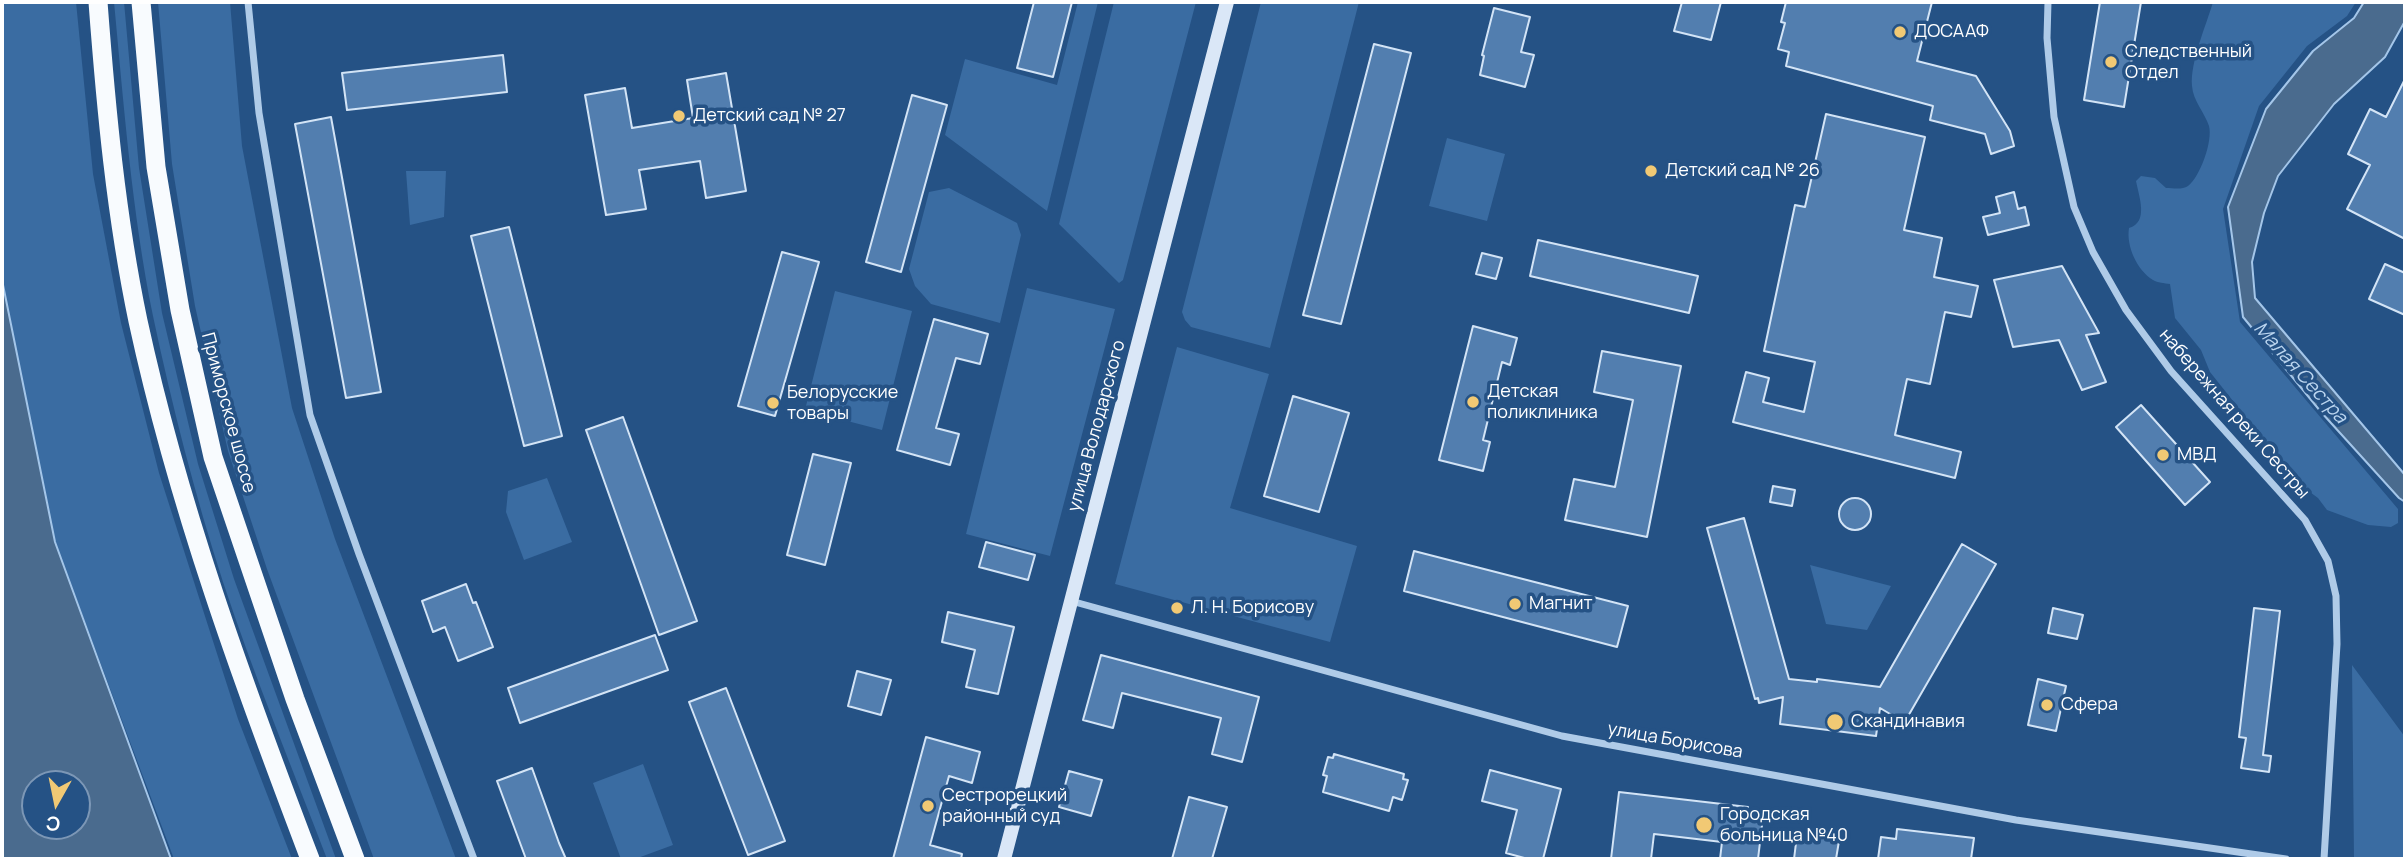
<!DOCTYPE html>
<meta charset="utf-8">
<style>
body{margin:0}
#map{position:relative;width:2407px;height:861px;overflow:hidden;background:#255285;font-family:Manrope,sans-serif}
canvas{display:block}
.frame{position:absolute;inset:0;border:4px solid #fff;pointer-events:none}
.north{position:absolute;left:21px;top:770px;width:70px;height:70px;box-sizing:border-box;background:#255285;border:2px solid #7c97b6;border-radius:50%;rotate:189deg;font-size:19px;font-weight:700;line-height:28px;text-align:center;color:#fff}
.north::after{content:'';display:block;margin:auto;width:24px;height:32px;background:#f1c974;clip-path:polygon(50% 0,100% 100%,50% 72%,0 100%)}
</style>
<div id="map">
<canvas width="2407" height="861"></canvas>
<div class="frame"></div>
<div class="north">С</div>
</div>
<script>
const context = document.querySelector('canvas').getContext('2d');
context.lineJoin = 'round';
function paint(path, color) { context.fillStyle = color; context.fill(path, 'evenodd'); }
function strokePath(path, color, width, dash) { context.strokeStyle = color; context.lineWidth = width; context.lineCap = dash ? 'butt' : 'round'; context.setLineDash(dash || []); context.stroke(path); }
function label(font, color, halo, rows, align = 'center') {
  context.font = font + ' Manrope,sans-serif'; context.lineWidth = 7; context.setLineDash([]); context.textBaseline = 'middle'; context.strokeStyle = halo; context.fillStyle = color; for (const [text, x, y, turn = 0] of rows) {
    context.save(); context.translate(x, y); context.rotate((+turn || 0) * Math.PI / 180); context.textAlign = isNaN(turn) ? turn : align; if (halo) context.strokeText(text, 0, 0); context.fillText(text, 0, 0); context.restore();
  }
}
paint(new Path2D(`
 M 2,2 L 76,2 L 93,174 L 121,323 L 159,473 L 238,719 L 292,859 L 174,859 L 55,542 L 2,280 Z
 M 114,2 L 124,2 L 139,168 L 162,313 L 198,464 L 234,579 L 336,859 L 327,859 C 292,767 254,676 223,582 C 195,495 172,406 153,316 C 132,213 124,107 114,2 Z
 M 158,2 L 230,2 L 242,146 L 292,408 L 335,539 L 456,859 L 374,859 L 267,569 L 228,451 L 195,306 L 172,164 Z
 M 1078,2 L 1098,2 L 1047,211 L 945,135 L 965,59 L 1057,85 Z
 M 1114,2 L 1196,2 L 1123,280 L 1119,283 L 1059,224 Z
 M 1261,2 L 1359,2 L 1270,348 L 1191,327 L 1185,320 L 1182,312 Z
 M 2213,2 L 2356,2 L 2347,16 L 2307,46 L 2259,106 L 2223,209 L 2240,322 L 2398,509 L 2398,523 L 2391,527 L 2368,525 L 2327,510 L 2318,498 L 2299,484 L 2210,372 L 2201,350 L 2175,318 L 2170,284 C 2164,283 2158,283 2153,280 C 2137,270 2126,246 2129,228 C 2149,222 2139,197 2136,181 L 2141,176 L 2155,178 L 2166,188 C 2173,188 2182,190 2188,186 C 2200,177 2213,141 2209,126 C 2205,113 2193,101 2192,86 C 2190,62 2206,26 2213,2 Z
 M 1447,138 L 1505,154 L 1487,221 L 1429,206 Z
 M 406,171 L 446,171 L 444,217 L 410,225 Z
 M 949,188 L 1017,223 L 1021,235 L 1000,323 L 931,304 L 915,286 L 909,269 L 929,192 Z
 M 1027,288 L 1115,309 L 1050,556 L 966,534 Z
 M 835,291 L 912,311 L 882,430 L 805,410 Z
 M 1177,347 L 1269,374 L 1230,508 L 1357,546 L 1330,642 L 1115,584 Z
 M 547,478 L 572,542 L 524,560 L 506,512 L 508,491 Z
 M 1810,565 L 1891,586 L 1867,630 L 1826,624 Z
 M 2352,665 L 2405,737 L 2405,859 L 2354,859 Z
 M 643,764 L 673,845 L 635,859 L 621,859 L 593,783 Z`), '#3a6ca2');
const water = new Path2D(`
 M 2364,2 L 2405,2 L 2405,21 L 2385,57 L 2334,104 L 2278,176 L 2264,213 L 2252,262 L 2255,298 L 2405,475 L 2405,502 L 2399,498 L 2321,412 L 2243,317 L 2228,207 L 2266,109 L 2313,51 L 2354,18 Z
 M 2,280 L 55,542 L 171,859 L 2,859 ZM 35,784 L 77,784 L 77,826 L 35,826 Z`);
paint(water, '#4a6b8e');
strokePath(water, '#a4c6e9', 2);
const building = new Path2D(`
 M 1034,2 L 1072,2 L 1053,77 L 1017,68 Z
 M 1682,2 L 1721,2 L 1711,40 L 1674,31 Z
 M 1786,2 L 1932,2 L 1917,61 L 1976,76 L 2010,131 L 2014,146 L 1991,154 L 1985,134 L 1930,120 L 1933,106 L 1786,66 L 1789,52 L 1778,49 L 1785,23 L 1781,22 Z
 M 2100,2 L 2141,2 L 2124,107 L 2084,100 Z
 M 1494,8 L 1530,17 L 1521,52 L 1534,55 L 1525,87 L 1480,75 L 1484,56 L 1482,55 Z
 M 1374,44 L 1411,53 L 1341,324 L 1303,315 Z
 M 503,55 L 507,92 L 347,110 L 342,73 Z
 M 726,73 L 746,191 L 706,198 L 700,161 L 639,170 L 646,209 L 606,215 L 585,95 L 625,88 L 632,128 L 693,118 L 687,80 Z
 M 2405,79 L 2405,239 L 2347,209 L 2370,165 L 2348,154 L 2370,109 L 2386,117 Z
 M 912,95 L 947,105 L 901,272 L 866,262 Z
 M 1826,114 L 1925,137 L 1904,230 L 1942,238 L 1934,277 L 1978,286 L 1971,317 L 1945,312 L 1930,384 L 1907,379 L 1895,435 L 1961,452 L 1955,478 L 1733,422 L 1746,372 L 1769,378 L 1763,402 L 1804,412 L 1815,362 L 1764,351 L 1795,205 L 1805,207 Z
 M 331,117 L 381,392 L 346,398 L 295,124 Z
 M 2014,192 L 2018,209 L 2025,207 L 2029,225 L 1988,235 L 1983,217 L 2000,213 L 1996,197 Z
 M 509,227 L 562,436 L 524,446 L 471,236 Z
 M 1538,240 L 1698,276 L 1689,313 L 1530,276 Z
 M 782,252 L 819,262 L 775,416 L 738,406 Z
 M 1482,253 L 1502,258 L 1496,279 L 1476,274 Z
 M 2385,264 L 2405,273 L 2405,315 L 2369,299 Z
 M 2062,266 L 2099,333 L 2086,335 L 2106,382 L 2082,390 L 2059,340 L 2013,347 L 1994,280 Z
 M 934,319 L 988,334 L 980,364 L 956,358 L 936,428 L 959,434 L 950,465 L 897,450 Z
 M 1473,326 L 1517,338 L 1510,365 L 1502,362 L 1483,440 L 1490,442 L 1483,471 L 1439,460 Z
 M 1602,351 L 1681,366 L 1647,537 L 1565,520 L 1574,479 L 1615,487 L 1633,400 L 1594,392 Z
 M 1293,396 L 1349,413 L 1319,512 L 1264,496 Z
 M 2141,405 L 2210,482 L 2185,505 L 2116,427 Z
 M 623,417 L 697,621 L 659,635 L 586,430 Z
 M 813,454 L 851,463 L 825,565 L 787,555 Z
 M 1773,486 L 1795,490 L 1792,506 L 1770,502 Z
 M1839 514a16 16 0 1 1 32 0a16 16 0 1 1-32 0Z
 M 1744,518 L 1789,679 L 1817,682 L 1817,679 L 1880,687 L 1962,544 L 1996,564 L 1907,718 L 1905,717 L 1902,721 L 1880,708 L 1876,736 L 1780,724 L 1783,697 L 1759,703 L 1758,698 L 1755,699 L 1707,528 Z
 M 986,542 L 1035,555 L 1028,580 L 979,567 Z
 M 1414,551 L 1628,606 L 1617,647 L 1404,591 Z
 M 466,584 L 473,603 L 476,602 L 493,647 L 458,661 L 445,627 L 433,632 L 422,601 Z
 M 2053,608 L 2083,615 L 2077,639 L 2048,633 Z
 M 2254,608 L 2280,611 L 2263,755 L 2271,756 L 2269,772 L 2241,768 L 2246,738 L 2239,737 Z
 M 948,612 L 1014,627 L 998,694 L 966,687 L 975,650 L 942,642 Z
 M 655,635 L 668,670 L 520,723 L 508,688 Z
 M 1101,655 L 1259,697 L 1242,762 L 1212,754 L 1221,718 L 1122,693 L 1113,728 L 1083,720 Z
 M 857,671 L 891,680 L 881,715 L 848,706 Z
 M 2038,679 L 2066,686 L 2056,731 L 2028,725 Z
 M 726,688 L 785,841 L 748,855 L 689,702 Z
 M 926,737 L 980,752 L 972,783 L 949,776 L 930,845 L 962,854 L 961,859 L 893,859 Z
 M 1334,754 L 1404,774 L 1403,779 L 1408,780 L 1402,800 L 1393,797 L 1389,811 L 1323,792 L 1327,776 L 1323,775 L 1328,757 L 1333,758 Z
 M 532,768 L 559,843 L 566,859 L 526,859 L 497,781 Z
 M 1490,770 L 1561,789 L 1543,859 L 1528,859 L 1506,853 L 1517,810 L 1482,801 Z
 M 1069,771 L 1102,780 L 1091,816 L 1059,807 Z
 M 1619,792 L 1748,807 L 1747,815 L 1763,817 L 1758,859 L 1720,859 L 1722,842 L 1654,834 L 1651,859 L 1611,859 Z
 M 1189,797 L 1227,807 L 1212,859 L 1172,859 Z
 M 1897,829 L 1974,838 L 1971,859 L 1878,859 L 1881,837 L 1896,839 Z
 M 1797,835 L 1839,841 L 1836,859 L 1794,859 Z`);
paint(building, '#527eaf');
strokePath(building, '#d3e4f6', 2);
strokePath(new Path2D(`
 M 248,2 L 259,113 L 310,415 L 359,554 L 474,859
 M 2048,2 L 2047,38 L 2054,117 L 2074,207 L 2093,252 L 2126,310 L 2171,371 L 2305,520 L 2328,561 L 2336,596 L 2337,644 L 2324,859
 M 1071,601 L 1562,736 L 2016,820 L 2286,859`), '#afcbe8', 7);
strokePath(new Path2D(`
 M 1004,859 L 1227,2`), '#dae7f7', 14);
strokePath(new Path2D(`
 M 98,2 C 106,108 116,216 138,321 C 178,506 243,683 310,859
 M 141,2 L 156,167 L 180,310 L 213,457 L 295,699 L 355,859`), '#f8fbfe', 19);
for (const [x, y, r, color] of [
 [1900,32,7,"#f1c974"],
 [2111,62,7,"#f1c974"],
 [679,116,7,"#f1c974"],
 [1651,171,7,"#f1c974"],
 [1473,402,7,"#f1c974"],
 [773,403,7,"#f1c974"],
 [2163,455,7,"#f1c974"],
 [1515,604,7,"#f1c974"],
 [1177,608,7,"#f1c974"],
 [2047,705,7,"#f1c974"],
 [1835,722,9,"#f1c974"],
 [928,806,7,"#f1c974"],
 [1704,825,9,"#f1c974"]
]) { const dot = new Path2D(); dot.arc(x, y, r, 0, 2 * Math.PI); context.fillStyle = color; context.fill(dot); strokePath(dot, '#255285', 2.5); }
label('18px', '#fff', '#255285', [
 ["ДОСААФ",1914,32],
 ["Следственный",2125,52],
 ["Отдел",2125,73],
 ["Детский сад № 27",693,116],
 ["Детский сад № 26",1665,171],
 ["Детская",1487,392],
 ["поликлиника",1487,413],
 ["Белорусские",787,393],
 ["товары",787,414],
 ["МВД",2177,455],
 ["Магнит",1529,604],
 ["Л. Н. Борисову",1191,608],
 ["Сфера",2061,705],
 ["Скандинавия",1851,722],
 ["Сестрорецкий",942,796],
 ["районный суд",942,817],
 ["Городская",1720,815],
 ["больница №40",1720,836]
], 'left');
label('18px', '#fff', '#255285', [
 ["Приморское шоссе",228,413,75],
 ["набережная реки Сестры",2234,414,49],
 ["улица Володарского",1097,426,-75],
 ["улица Борисова",1675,741,10]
]);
label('italic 19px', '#bbd5ef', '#255285', [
 ["Малая Сестра",2300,373,48]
]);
</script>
